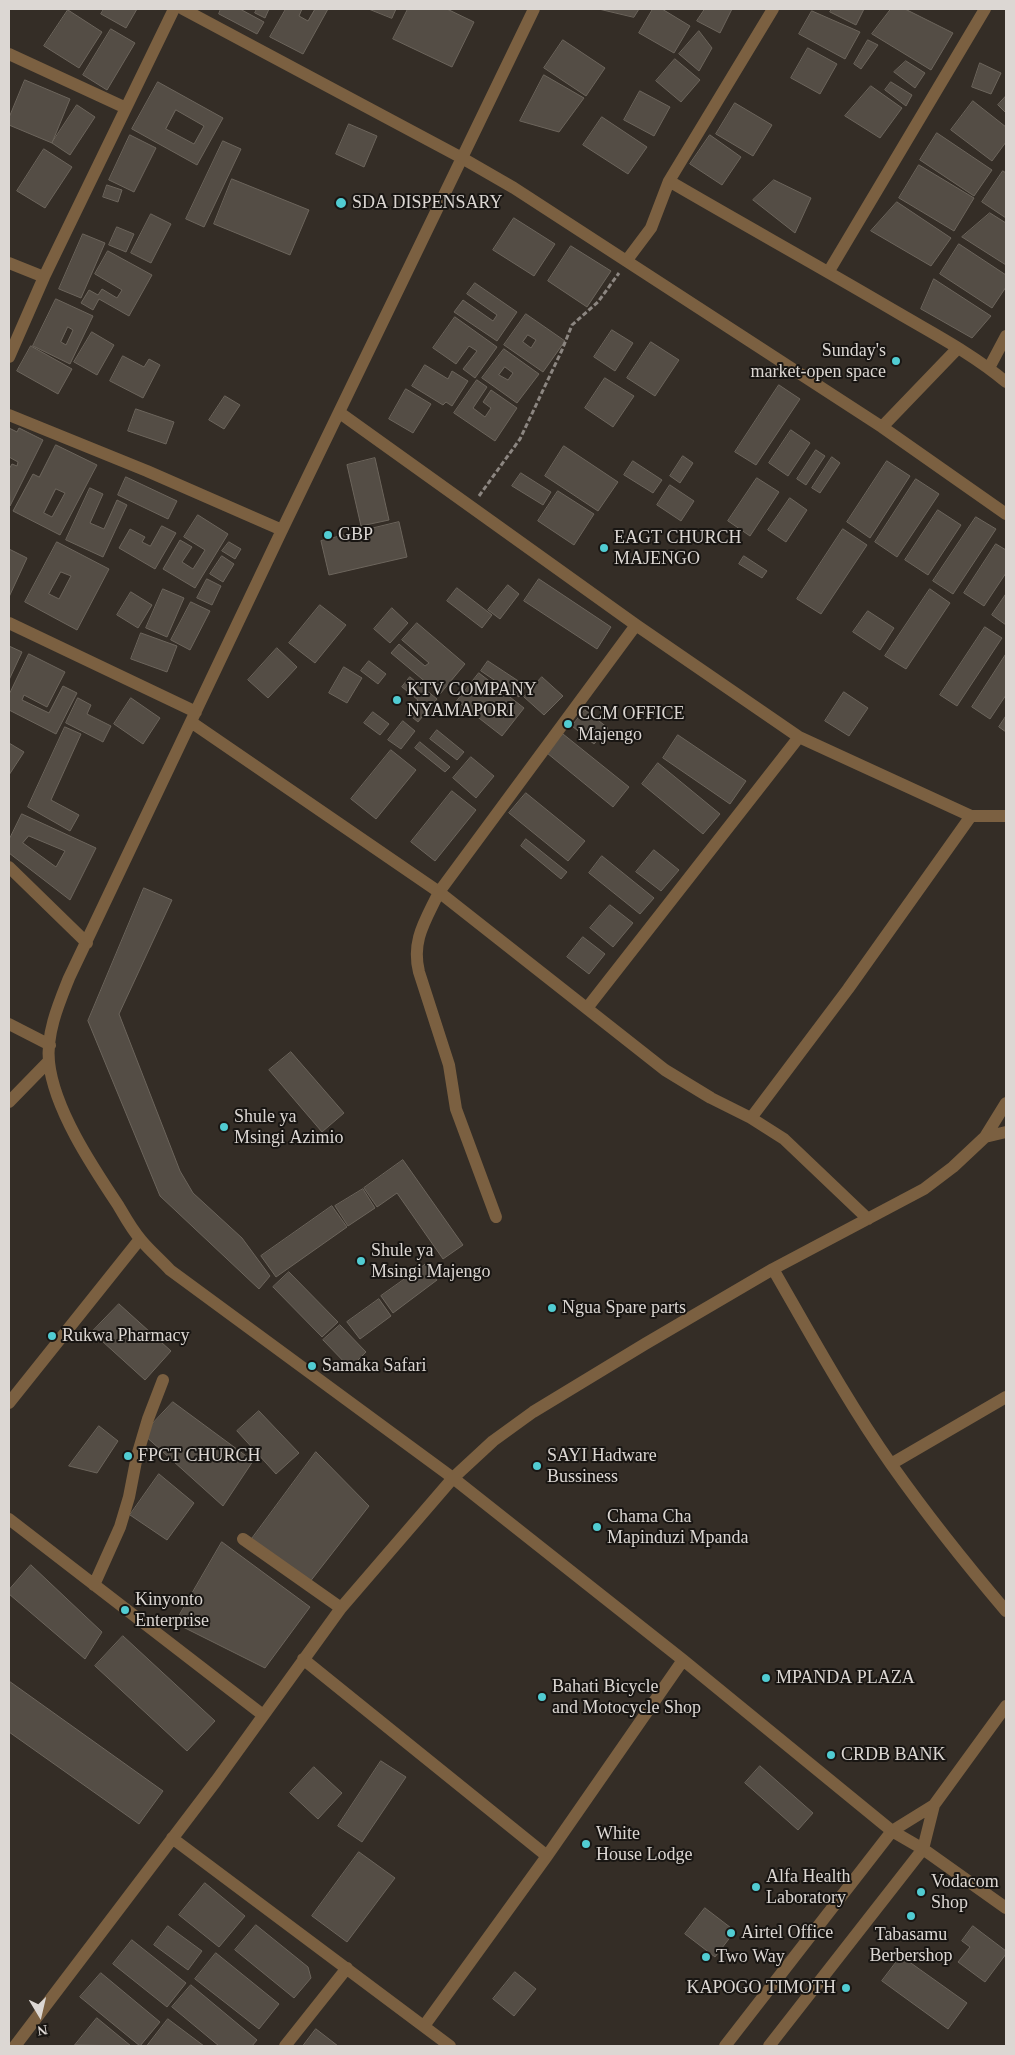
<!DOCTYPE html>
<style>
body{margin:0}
#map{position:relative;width:1015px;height:2055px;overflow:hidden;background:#342d26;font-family:"Times New Roman",serif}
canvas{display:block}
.frame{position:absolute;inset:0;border:10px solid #dcd7d3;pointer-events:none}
.north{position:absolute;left:15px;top:1990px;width:50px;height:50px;-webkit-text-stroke:4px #191613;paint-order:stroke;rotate:171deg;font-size:14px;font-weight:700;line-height:20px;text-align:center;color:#dcd7d3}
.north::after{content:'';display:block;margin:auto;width:18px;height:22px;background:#dcd7d3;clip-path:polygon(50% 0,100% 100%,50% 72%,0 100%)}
</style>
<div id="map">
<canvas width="1015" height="2055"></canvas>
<div class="frame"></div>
<div class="north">N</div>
</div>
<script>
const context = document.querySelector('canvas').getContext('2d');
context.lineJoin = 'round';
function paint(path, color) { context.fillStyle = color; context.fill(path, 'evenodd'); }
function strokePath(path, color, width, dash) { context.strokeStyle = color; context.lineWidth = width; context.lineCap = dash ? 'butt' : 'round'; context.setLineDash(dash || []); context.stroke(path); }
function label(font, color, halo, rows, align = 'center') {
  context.font = font + ' "Times New Roman",serif'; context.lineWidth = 4; context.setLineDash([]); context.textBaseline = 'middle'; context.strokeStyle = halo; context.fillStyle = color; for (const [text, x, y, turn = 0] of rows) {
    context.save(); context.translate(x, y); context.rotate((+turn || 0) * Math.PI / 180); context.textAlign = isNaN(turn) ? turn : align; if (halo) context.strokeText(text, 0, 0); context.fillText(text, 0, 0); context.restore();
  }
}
const building = new Path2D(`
 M 104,9 L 137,9 L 126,28 L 101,14 Z
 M 221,9 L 240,9 L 264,22 L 257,34 L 219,14 Z
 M 257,9 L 269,9 L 265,18 L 255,13 Z
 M 286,9 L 302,9 L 299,16 L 308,21 L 315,9 L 328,9 L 303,54 L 270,37 Z
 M 369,9 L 396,9 L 392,18 Z
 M 408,9 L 447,9 L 474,22 L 452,67 L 393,39 Z
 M 599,9 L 639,9 L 634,17 Z
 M 653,9 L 662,9 L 690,26 L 674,53 L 639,33 Z
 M 705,9 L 732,9 L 720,33 L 697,21 Z
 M 832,9 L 864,9 L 856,25 L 830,12 Z
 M 891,9 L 905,9 L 953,33 L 931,70 L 872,34 Z
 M 68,10 L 102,32 L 79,68 L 44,46 Z
 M 812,11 L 860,32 L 845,59 L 799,34 Z
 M 111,29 L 135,43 L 107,90 L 83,75 Z
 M 699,31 L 712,48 L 699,71 L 679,54 Z
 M 563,40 L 605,68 L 586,96 L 544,68 Z
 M 868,40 L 878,45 L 861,69 L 854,64 Z
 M 808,48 L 837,64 L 820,94 L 791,78 Z
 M 675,59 L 700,80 L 681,102 L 656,81 Z
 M 906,61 L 925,73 L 915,88 L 894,72 Z
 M 980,63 L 1001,73 L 991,94 L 972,87 Z
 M 544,75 L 584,98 L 559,132 L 520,121 Z
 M 25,80 L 70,99 L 52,143 L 9,125 L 9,118 Z
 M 158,82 L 223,118 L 197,165 L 132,129 ZM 176,110 L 204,126 L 194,144 L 166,129 Z
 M 891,82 L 912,95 L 906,106 L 885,90 Z
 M 871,86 L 902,108 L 880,138 L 845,116 Z
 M 640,91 L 670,107 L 654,136 L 624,120 Z
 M 1006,96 L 1006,113 L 998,105 Z
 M 973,101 L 1006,127 L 1006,142 L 992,161 L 951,130 Z
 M 735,103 L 772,125 L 753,156 L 716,134 Z
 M 77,105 L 95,117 L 70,155 L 52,143 Z
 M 602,117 L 647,147 L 628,174 L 583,145 Z
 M 349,124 L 377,136 L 364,167 L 336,154 Z
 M 937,133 L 992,170 L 974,196 L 920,160 Z
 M 130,135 L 156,148 L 134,192 L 109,180 Z
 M 710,135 L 741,157 L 722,185 L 690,164 Z
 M 223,141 L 241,149 L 204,227 L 186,219 Z
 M 44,149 L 72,167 L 45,208 L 17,191 Z
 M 919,165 L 974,198 L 954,231 L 899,198 Z
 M 1003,171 L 1006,173 L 1006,218 L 982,202 Z
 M 232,179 L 309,210 L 290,255 L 214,224 Z
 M 774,180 L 811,198 L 795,233 L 753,200 Z
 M 107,185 L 122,190 L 118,202 L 103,197 Z
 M 897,202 L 951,238 L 931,266 L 871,231 Z
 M 990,213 L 1006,223 L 1006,265 L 962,237 Z
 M 151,214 L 171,224 L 151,263 L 131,253 Z
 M 514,218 L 555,244 L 534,276 L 493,250 Z
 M 117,227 L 134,234 L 126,252 L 109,245 Z
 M 83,234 L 105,243 L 81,298 L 59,289 Z
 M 959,244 L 1006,275 L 1006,287 L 992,308 L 940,274 Z
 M 571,246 L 611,271 L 587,307 L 548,281 Z
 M 108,251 L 152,275 L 129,316 L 99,299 L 93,310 L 81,303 L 89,290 L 98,295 L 102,289 L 117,298 L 122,290 L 95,274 Z
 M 934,279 L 991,316 L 972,338 L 921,309 Z
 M 475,283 L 517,312 L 497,341 L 454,312 L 463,300 L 493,321 L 497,315 L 467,294 Z
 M 56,299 L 93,316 L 70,364 L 33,346 ZM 68,327 L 73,330 L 66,345 L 61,342 Z
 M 526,314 L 565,341 L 543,372 L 504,345 ZM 528,335 L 536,340 L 531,348 L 523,342 Z
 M 455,317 L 497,347 L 475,378 L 463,369 L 477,351 L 469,346 L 456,364 L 433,348 Z
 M 612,330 L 633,343 L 615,371 L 594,357 Z
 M 92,332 L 114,345 L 97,375 L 74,362 Z
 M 651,342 L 679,360 L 655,396 L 627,378 Z
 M 31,346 L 72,369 L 58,394 L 17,371 Z
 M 504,349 L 539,374 L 517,403 L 482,378 ZM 505,367 L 513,373 L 508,380 L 499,375 Z
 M 123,356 L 144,367 L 149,359 L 160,365 L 143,398 L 110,381 Z
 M 425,365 L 448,379 L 452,371 L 468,381 L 452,406 L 446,402 L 443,405 L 412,386 Z
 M 605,378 L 634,396 L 613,427 L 585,408 Z
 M 477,380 L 487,387 L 473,408 L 485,417 L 491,408 L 483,402 L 491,390 L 517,408 L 495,441 L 454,413 Z
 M 779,385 L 800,399 L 756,465 L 735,452 Z
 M 406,389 L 431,404 L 413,433 L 389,419 Z
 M 225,396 L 240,405 L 224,429 L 209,420 Z
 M 136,409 L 174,422 L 166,444 L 128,431 Z
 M 9,428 L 17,432 L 19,428 L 43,440 L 10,506 L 9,469 L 12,464 L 17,466 L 18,462 L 9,457 Z
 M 791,430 L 810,443 L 788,476 L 769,463 Z
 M 56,445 L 97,465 L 60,535 L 13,511 L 33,474 L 39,477 ZM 56,489 L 65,493 L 52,517 L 44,513 Z
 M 564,446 L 618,482 L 598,511 L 545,476 Z
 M 816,450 L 825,456 L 806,485 L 797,479 Z
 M 683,456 L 693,463 L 680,483 L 670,476 Z
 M 832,457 L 840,463 L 820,493 L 812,488 Z
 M 375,458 L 389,520 L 361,526 L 347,465 Z
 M 633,461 L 662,480 L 653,493 L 624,475 Z
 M 887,461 L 910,476 L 870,538 L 847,522 Z
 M 521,473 L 551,492 L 543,505 L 512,486 Z
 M 126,477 L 177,501 L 168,519 L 118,495 Z
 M 757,478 L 779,492 L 750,536 L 728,521 Z
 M 916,479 L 939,494 L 897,557 L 875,542 Z
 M 670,485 L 694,501 L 681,521 L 657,505 Z
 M 90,488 L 103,494 L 90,523 L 104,529 L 117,500 L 127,505 L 103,557 L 66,540 Z
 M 558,491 L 594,514 L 574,545 L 538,521 Z
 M 790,498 L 807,510 L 786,542 L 768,530 Z
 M 938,510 L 961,525 L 928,575 L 905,560 Z
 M 198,515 L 228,534 L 195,588 L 163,569 L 180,540 L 192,547 L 182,562 L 193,569 L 205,550 L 184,537 Z
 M 976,517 L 996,529 L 953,594 L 933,581 Z
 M 399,522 L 407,557 L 329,575 L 321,541 Z
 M 162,526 L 176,533 L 155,569 L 119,548 L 130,529 L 145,537 L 142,542 L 150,546 Z
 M 843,529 L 867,545 L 821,614 L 797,599 Z
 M 57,542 L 109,569 L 77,630 L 25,602 ZM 61,572 L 71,576 L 59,599 L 49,594 Z
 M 229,542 L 241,549 L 235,559 L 222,551 Z
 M 996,544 L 1006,550 L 1006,573 L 984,606 L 964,593 Z
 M 9,549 L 27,558 L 9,597 Z
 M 222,556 L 234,564 L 223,582 L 210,574 Z
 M 744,556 L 767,571 L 762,578 L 739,564 Z
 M 207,579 L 221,586 L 212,605 L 197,598 Z
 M 539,579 L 611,627 L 597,649 L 524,601 Z
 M 508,585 L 519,594 L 500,619 L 488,610 Z
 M 457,588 L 492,615 L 482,628 L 447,601 Z
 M 163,589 L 184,598 L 167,637 L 146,628 Z
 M 930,589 L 950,603 L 906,669 L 885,656 Z
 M 131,592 L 152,605 L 138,628 L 117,615 Z
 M 1006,594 L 1006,625 L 992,615 Z
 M 191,602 L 210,611 L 190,650 L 171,640 Z
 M 320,605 L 346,625 L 315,663 L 289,643 Z
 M 392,608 L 408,623 L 390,643 L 374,629 Z
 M 868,611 L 894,628 L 880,650 L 853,632 Z
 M 417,623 L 465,664 L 440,694 L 391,653 L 399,644 L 425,666 L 429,663 L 402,640 Z
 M 985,627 L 1002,638 L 957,706 L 940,695 Z
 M 141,633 L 177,646 L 167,672 L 131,659 Z
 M 9,646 L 22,652 L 9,680 Z
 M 277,648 L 297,667 L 268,698 L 248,680 Z
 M 29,654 L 65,672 L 47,707 L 24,695 L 22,700 L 49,713 L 63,686 L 77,693 L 56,734 L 9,710 L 9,695 Z
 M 1006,654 L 1006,695 L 990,719 L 972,707 Z
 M 369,661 L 386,674 L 378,684 L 361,671 Z
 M 488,661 L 526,686 L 519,697 L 481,671 Z
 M 344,667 L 362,678 L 347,703 L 329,693 Z
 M 479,673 L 524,708 L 502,736 L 457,701 Z
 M 410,677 L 437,699 L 418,722 L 407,713 L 418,700 L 402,687 Z
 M 542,677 L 563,696 L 544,715 L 524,697 Z
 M 844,692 L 868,708 L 849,736 L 825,721 Z
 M 78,698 L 91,705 L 87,714 L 111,726 L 103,742 L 66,723 Z
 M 131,698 L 160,718 L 143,744 L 114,724 Z
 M 585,710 L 608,728 L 594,744 L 572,726 Z
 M 373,712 L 389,724 L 380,735 L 364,723 Z
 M 1006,716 L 1006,732 L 999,727 Z
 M 403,721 L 415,731 L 401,749 L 388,740 Z
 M 65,727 L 81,734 L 51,800 L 79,815 L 70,831 L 28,807 Z
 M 437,730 L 464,752 L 457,760 L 430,739 Z
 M 563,734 L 629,787 L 613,807 L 547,753 Z
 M 678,735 L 746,781 L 730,804 L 663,758 Z
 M 420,742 L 450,767 L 445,772 L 415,748 Z
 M 9,743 L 24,752 L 9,775 Z
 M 391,750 L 416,770 L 376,819 L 351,799 Z
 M 471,757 L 494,776 L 476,798 L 453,778 Z
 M 658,763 L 720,814 L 703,834 L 642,784 Z
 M 452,791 L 476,810 L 435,861 L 411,842 Z
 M 526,793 L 585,841 L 568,861 L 509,813 Z
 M 22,814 L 96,848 L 70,900 L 9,853 L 9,840 ZM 29,836 L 65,851 L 56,867 L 23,843 Z
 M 526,839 L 567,872 L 561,879 L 521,846 Z
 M 654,850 L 679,870 L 661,891 L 636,872 Z
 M 602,856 L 654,898 L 640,914 L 589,873 Z
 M 144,888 L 172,900 L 119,1014 L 180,1171 L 193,1193 L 242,1238 L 270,1276 L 259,1289 L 160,1196 L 88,1021 Z
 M 610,905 L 633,923 L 613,947 L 590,928 Z
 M 583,937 L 605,954 L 589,974 L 567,957 Z
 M 291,1052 L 344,1113 L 322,1132 L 269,1070 Z
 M 403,1160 L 463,1245 L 443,1259 L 397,1193 L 377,1207 L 364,1188 Z
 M 363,1189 L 375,1208 L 348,1226 L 335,1206 Z
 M 332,1206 L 347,1227 L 276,1277 L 261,1256 Z
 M 426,1264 L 437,1280 L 393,1313 L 381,1296 Z
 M 289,1272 L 338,1322 L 322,1337 L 273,1287 Z
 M 379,1299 L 391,1316 L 360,1339 L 347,1322 Z
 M 119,1304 L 171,1351 L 145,1380 L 92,1332 Z
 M 340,1325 L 366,1352 L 350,1368 L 323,1340 Z
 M 173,1402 L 253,1461 L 223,1506 L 143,1434 Z
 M 259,1411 L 299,1453 L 276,1474 L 237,1431 Z
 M 99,1426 L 118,1441 L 97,1473 L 69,1466 Z
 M 316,1452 L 369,1506 L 309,1583 L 251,1540 Z
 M 159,1474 L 194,1503 L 167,1540 L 130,1515 Z
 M 222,1542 L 310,1607 L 265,1668 L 175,1623 Z
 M 31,1565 L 102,1632 L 85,1659 L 9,1594 L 9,1590 Z
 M 123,1636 L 215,1721 L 187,1751 L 95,1666 Z
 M 9,1681 L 163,1791 L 139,1824 L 9,1732 Z
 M 381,1761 L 406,1777 L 362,1842 L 338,1826 Z
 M 760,1766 L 813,1813 L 798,1830 L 745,1783 Z
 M 314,1767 L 342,1793 L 318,1819 L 290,1793 Z
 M 359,1852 L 395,1878 L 347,1942 L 312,1916 Z
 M 205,1883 L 245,1916 L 219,1947 L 179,1915 Z
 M 705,1908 L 735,1931 L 715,1957 L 685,1934 Z
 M 256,1925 L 308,1967 L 311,1978 L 294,1998 L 235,1950 Z
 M 168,1926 L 202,1951 L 188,1970 L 154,1945 Z
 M 973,1926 L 1006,1951 L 1006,1954 L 985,1982 L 958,1962 L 970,1947 L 962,1941 Z
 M 132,1940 L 186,1983 L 167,2007 L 113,1964 Z
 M 216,1953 L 279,2004 L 259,2029 L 195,1979 Z
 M 901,1956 L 967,2003 L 948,2029 L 882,1981 Z
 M 515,1972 L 536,1989 L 514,2016 L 493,1999 Z
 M 101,1973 L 160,2022 L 140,2046 L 80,1997 Z
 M 191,1985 L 257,2040 L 252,2046 L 219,2046 L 172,2007 Z
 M 97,2018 L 131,2046 L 75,2045 Z
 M 168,2019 L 204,2046 L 147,2046 Z
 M 316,2029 L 338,2046 L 303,2046 Z`);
paint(building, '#544d45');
strokePath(building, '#6c655c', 1);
strokePath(new Path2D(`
 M 479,496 L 520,439 L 562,350 L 572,325 L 598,302 L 619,273`), '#8c8681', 3, [5, 2.5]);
strokePath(new Path2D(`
 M 183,9 L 462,158 L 514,188 L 882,427 L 1006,514
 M 534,9 L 282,530 L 69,978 C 59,1003 46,1033 49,1062 C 54,1109 92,1166 118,1205 C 125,1217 132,1230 141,1240 C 150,1251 161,1260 170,1270 L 453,1478 L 683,1660 L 892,1831 L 923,1849 L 1006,1908
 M 9,54 L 126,108
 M 669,181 C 746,226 824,269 900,314 C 936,335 974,355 1006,382
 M 627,260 L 651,228 L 669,181 L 773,9
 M 9,263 L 44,277
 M 829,271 L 985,9
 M 9,357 L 44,277 L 174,9
 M 989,368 L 1006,336
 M 340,413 L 636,625 L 799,737 L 971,816 L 1006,816
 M 9,415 L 147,471 L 282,530
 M 882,427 L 958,348
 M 9,623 L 196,712
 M 191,722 L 439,892 L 665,1070 L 711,1098 L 751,1118 L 784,1139 L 868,1219
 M 9,867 L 87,943
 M 587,1008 L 799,737
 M 9,1024 L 50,1045
 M 9,1102 L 49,1061
 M 751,1118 L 848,989 L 971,816
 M 985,1137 L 1006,1132
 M 496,1217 L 456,1109 L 449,1065 L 419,972 C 411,940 426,920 439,892 L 636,625
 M 773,1269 C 811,1335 848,1403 891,1464 C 927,1515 966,1564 1006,1611
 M 9,1403 L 140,1239
 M 891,1464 L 1006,1397
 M 9,1519 L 263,1715
 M 243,1539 L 341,1608
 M 94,1585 L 120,1527 L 129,1497 L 137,1456 L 148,1419 L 163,1380
 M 303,1659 L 547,1856
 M 172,1838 L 450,2046
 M 424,2026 L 547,1856 L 683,1660
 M 15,2046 L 216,1781 L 341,1608 L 453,1478 L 493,1441 L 533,1412 L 645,1344 L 773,1269 L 924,1189 L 953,1167 L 985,1137 L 1006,1103
 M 285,2046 L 347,1968
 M 725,2046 L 892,1831 L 934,1805 L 1006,1706
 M 769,2046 L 923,1849 L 934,1805`), '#7b6041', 12);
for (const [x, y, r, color] of [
 [341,203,6,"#51ccd2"],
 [896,361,5,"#51ccd2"],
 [328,535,5,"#51ccd2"],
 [604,548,5,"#51ccd2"],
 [397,700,5,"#51ccd2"],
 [568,724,5,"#51ccd2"],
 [224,1127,5,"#51ccd2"],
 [361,1261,5,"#51ccd2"],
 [552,1308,5,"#51ccd2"],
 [52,1336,5,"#51ccd2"],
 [312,1366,5,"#51ccd2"],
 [128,1456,5,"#51ccd2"],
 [537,1466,5,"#51ccd2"],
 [597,1527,5,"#51ccd2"],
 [125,1610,5,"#51ccd2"],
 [766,1678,5,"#51ccd2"],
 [542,1697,5,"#51ccd2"],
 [831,1755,5,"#51ccd2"],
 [586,1844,5,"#51ccd2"],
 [756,1887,5,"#51ccd2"],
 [921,1892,5,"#51ccd2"],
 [911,1916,5,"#51ccd2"],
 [731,1933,5,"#51ccd2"],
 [706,1957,5,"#51ccd2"],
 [846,1988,5,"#51ccd2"]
]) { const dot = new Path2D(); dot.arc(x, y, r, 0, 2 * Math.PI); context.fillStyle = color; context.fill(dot); strokePath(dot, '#191613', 2); }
label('18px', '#dcd7d3', '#191613', [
 ["SDA DISPENSARY",352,203],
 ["Sunday's",886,351,"right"],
 ["market-open space",886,372,"right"],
 ["GBP",338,535],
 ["EAGT CHURCH",614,538],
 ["MAJENGO",614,559],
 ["KTV COMPANY",407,690],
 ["NYAMAPORI",407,711],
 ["CCM OFFICE",578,714],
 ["Majengo",578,735],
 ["Shule ya",234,1117],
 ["Msingi Azimio",234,1138],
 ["Shule ya",371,1251],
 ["Msingi Majengo",371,1272],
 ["Ngua Spare parts",562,1308],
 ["Rukwa Pharmacy",62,1336],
 ["Samaka Safari",322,1366],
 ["FPCT CHURCH",138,1456],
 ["SAYI Hadware",547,1456],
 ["Bussiness",547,1477],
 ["Chama Cha",607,1517],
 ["Mapinduzi Mpanda",607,1538],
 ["Kinyonto",135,1600],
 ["Enterprise",135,1621],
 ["MPANDA PLAZA",776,1678],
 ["Bahati Bicycle",552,1687],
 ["and Motocycle Shop",552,1708],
 ["CRDB BANK",841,1755],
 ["White",596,1834],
 ["House Lodge",596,1855],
 ["Alfa Health",766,1877],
 ["Laboratory",766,1898],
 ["Vodacom",931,1882],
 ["Shop",931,1903],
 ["Airtel Office",741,1933],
 ["Tabasamu",911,1935,"center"],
 ["Berbershop",911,1956,"center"],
 ["Two Way",716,1957],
 ["KAPOGO TIMOTH",836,1988,"right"]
], 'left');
</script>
